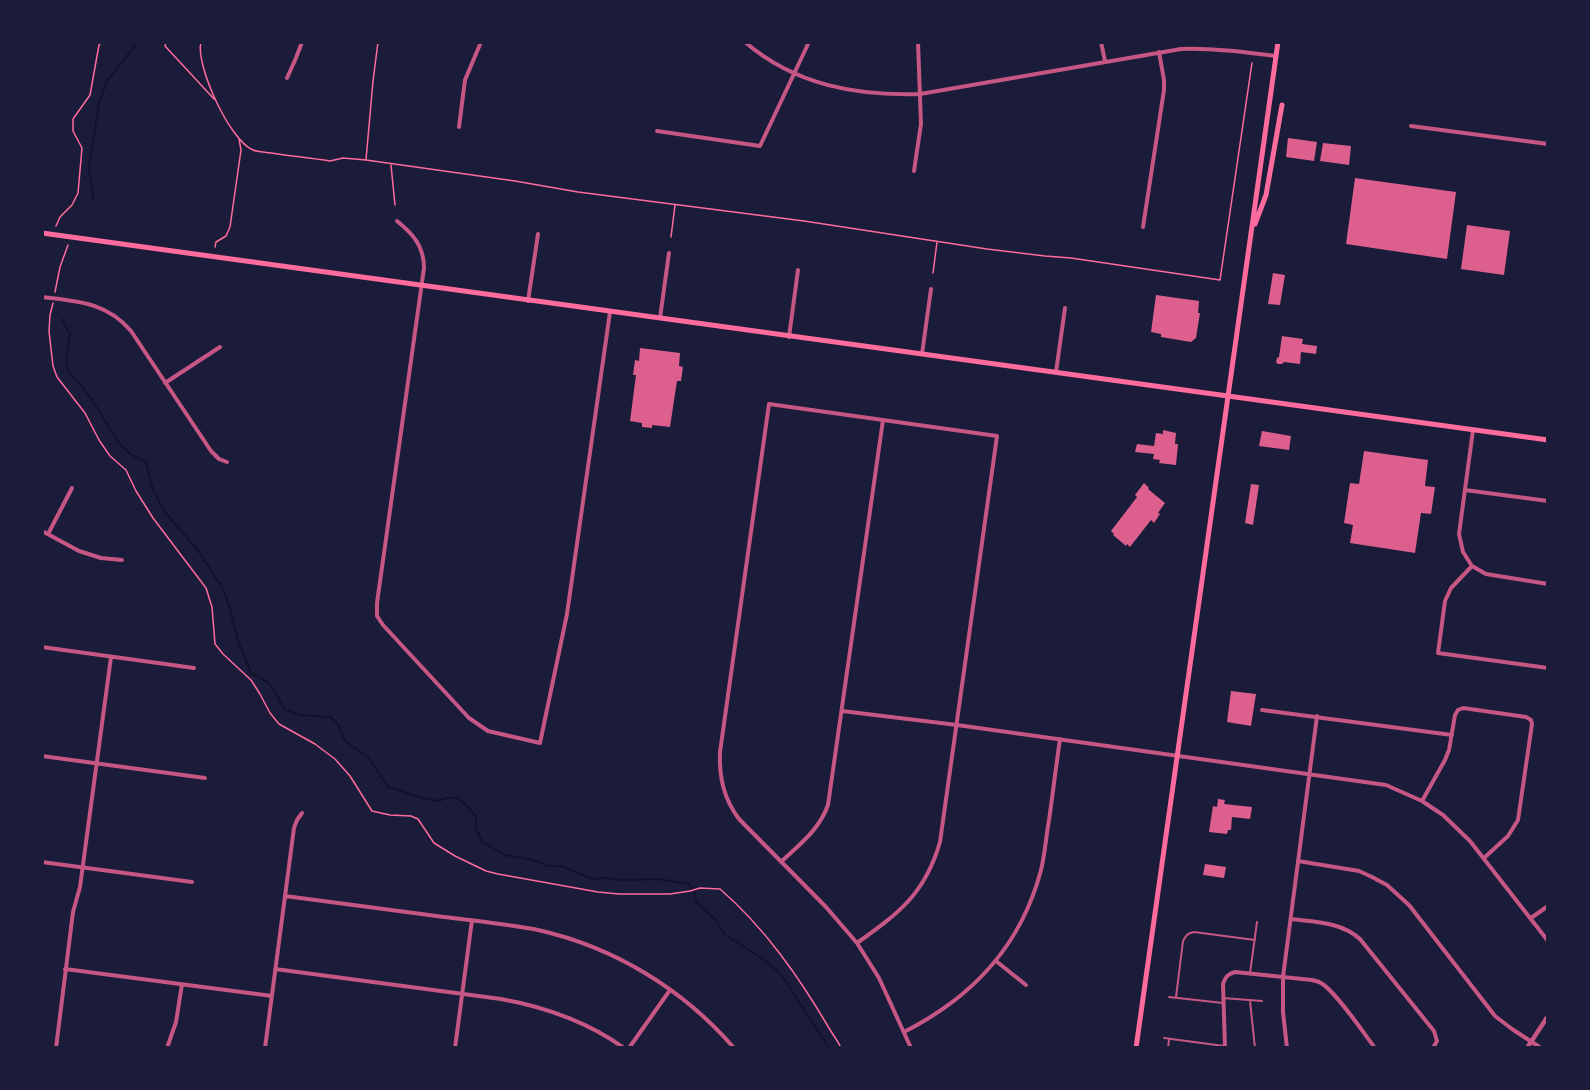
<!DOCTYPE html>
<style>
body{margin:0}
#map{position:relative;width:1590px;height:1090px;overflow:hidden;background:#1b1b3a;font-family:"Source Sans 3",sans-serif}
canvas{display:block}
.frame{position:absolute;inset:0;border:44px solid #1b1b3a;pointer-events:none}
</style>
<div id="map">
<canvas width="1590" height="1090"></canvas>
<div class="frame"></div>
</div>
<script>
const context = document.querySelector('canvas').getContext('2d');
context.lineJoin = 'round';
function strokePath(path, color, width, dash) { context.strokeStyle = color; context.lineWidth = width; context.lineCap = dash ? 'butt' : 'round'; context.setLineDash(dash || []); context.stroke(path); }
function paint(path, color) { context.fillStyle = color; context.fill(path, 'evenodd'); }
strokePath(new Path2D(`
 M 93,198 L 89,168 L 99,103 L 107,81 L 138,42
 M 62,319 L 70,334 L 66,358 L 68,372 L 78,381 L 92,400 L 119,443 L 130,454 L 146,462 L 153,490 L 165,512 L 200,553 L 223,589 L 229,605 L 238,641 L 251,673 C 276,685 271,686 284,709 L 300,715 L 330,717 L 337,723 L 345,741 L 368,757 L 388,787 L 426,799 L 438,801 L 447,798 L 458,798 L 472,811 L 476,817 L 476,828 L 482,842 L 505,855 L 533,860 L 548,866 L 561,866 L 592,879 L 605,878 L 622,880 L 658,879 L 689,884 L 695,893 L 696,902 L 716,920 L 724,934 L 766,961 L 781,974 L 829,1048`), '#12122b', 2);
paint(new Path2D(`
 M 1288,138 L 1317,142 L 1314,161 L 1286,157 Z
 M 1323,143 L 1351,146 L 1349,165 L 1320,161 Z
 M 1355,178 L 1456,192 L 1447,259 L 1346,244 Z
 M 1467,225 L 1510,231 L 1504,275 L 1461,269 Z
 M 1273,273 L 1285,275 L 1280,305 L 1268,304 Z
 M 1156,295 L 1199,301 L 1198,313 L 1200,313 L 1196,338 L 1191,342 L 1161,337 L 1161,334 L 1151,332 Z
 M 1282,336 L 1303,339 L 1302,344 L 1317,346 L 1316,354 L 1301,352 L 1300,364 L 1284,362 L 1282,364 L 1278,364 L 1276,362 L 1277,358 L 1279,357 Z
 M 640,348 L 680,353 L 679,366 L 683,367 L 681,381 L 677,381 L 670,427 L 652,425 L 652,428 L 642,427 L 642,423 L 630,421 L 636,375 L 633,375 L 635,360 L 639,361 Z
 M 1163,430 L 1176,433 L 1175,444 L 1178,444 L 1176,465 L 1159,463 L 1160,460 L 1153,459 L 1154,454 L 1135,452 L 1137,444 L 1154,446 L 1156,433 L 1163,434 Z
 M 1262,431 L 1291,436 L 1289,450 L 1259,446 Z
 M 1364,451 L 1428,460 L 1425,486 L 1435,487 L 1431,514 L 1421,513 L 1415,553 L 1350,543 L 1353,525 L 1344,523 L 1350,483 L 1359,484 Z
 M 1144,483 L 1149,488 L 1148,489 L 1165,503 L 1158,513 L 1160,514 L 1154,523 L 1151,520 L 1130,547 L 1127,544 L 1126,546 L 1113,535 L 1114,534 L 1111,531 L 1137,497 L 1135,495 Z
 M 1251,484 L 1259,485 L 1253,525 L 1245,523 Z
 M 1231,691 L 1256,694 L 1251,726 L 1227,722 Z
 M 1218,799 L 1225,800 L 1224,804 L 1252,807 L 1250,819 L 1232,817 L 1231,830 L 1228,830 L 1227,834 L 1209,832 L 1213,806 L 1217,807 Z
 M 1205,864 L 1226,867 L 1224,878 L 1203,875 Z`), '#dd5f8e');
strokePath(new Path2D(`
 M 166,42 L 165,46 L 214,99
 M 201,42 C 195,65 230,141 253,150 C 258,152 265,152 271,153 C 291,156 311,158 330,161 L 343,158 L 366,160 L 515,181 L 578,192 L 804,221 L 987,249 L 1045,256 L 1071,258 L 1220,280 L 1252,63
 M 1255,43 L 1255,42
 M 366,160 L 373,81 L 378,42
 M 391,165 L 395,205
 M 56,226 L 60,217 L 72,205 L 78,193 L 82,148 L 73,131 L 73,119 L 90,95 L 99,45 L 102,42
 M 671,237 L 675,205
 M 215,247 L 216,242 L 226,236 L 230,227 L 241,150 L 239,139
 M 933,273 L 937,242
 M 55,292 L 60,267 L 68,245
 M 53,303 L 50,315 L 49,331 L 53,366 L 57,377 L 85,413 L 99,440 L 110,456 L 126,470 L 136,491 L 153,518 L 206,588 L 212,607 L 215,644 L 223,654 L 251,680 L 260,694 L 270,713 L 279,724 L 315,744 L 335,759 L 350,776 L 372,811 L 390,815 L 411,816 L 418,819 L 434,843 L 455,856 L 486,871 L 498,874 L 598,892 L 619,894 L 670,894 L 690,891 L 700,888 L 720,889 C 765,928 799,977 829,1028 C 833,1035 838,1041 841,1048`), '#ff6b9d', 1.5);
strokePath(new Path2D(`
 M 1250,973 L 1257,922
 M 1169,997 L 1223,1003
 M 1176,997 L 1183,941 C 1186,935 1188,933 1194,932 L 1255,940
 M 1223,998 L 1262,1001
 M 1250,1001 L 1255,1048
 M 1164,1038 L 1224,1046
 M 1168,1048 L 1169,1039`), '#c65784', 2);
strokePath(new Path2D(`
 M 745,42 C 795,85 856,96 920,94 L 1181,49 C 1213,48 1244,52 1276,56
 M 1101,42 L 1105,61
 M 287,78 L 296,58 L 302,42
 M 1411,126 L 1548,144
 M 459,127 L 465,80 L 481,42
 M 657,131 L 760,146 L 809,42
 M 914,171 L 921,124 L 918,42
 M 397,221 C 413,234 424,246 424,268 L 377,603 L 377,616 L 383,625 L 469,718 L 488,731 L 540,743 L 567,614 L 610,312
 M 1143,227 L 1164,90 L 1164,80 L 1159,52
 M 42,297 C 76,301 107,302 131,331 L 211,451 L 219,459 L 227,462
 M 528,301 L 538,234
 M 660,318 L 669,253
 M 789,337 L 798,270
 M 922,354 L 931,289
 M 1056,372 L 1065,308
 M 165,383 L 220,347
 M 1473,430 L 1459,534 L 1463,552 L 1472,566 L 1486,574 L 1548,584
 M 1465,490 L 1548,501
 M 42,531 L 79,551 L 101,558 L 122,560
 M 48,534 L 72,488
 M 1472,566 L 1451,588 L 1445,601 L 1438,653 L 1548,668
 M 42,647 L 194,668
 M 1262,710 L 1452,735
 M 842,711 L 957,725 L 1386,785 L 1422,801 L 1443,815 L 1470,841 L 1548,941
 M 42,756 L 205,778
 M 1422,801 L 1445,760 L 1449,750 L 1455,715 L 1458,710 L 1463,708 L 1526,717 L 1531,720 L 1532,724 L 1518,820 L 1508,836 L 1484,858
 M 1298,861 L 1359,871 L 1372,877 L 1387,885 L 1409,905 L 1495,1016 L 1512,1029 L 1541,1048
 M 42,862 L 192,882
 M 781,862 C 800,844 819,830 828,805 L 883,420
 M 285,896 C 338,903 391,910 444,917 C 475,921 507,924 538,930 C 614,947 683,989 734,1048
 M 1531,918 L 1548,906
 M 1291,919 C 1316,922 1341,922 1360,939 L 1434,1031 L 1437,1041 L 1433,1048
 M 857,943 C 899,913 925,894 940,842 L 997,436 L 769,404 L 720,752 C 719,778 724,799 739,819 L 826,907 L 857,943 L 879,978 L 911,1048
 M 996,961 L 1026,985
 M 65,969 L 272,996
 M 275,969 L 501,999 C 545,1007 588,1022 624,1048
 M 904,1032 C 973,997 1021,946 1041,870 C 1045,854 1046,837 1049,820 C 1053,793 1056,766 1060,739
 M 56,1048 L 73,912 L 80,887 L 111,657
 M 167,1048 L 176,1022 L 182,984
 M 265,1048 L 294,828 L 297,820 L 302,813
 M 455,1048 L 472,920
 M 629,1048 L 670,990
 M 1225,1048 L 1223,984 C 1225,977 1228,974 1235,972 L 1312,980 C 1315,981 1318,981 1321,983 C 1336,992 1363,1032 1375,1048
 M 1287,1048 L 1283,1012 L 1283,977 L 1317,716`), '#c65784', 4);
strokePath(new Path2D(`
 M 1527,1048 L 1548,1016`), '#c65784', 4.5);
strokePath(new Path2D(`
 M 1255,224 L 1266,195 L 1282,105
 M 42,233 L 1548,440
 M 1136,1048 L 1278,42`), '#ff6b9d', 5);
</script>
